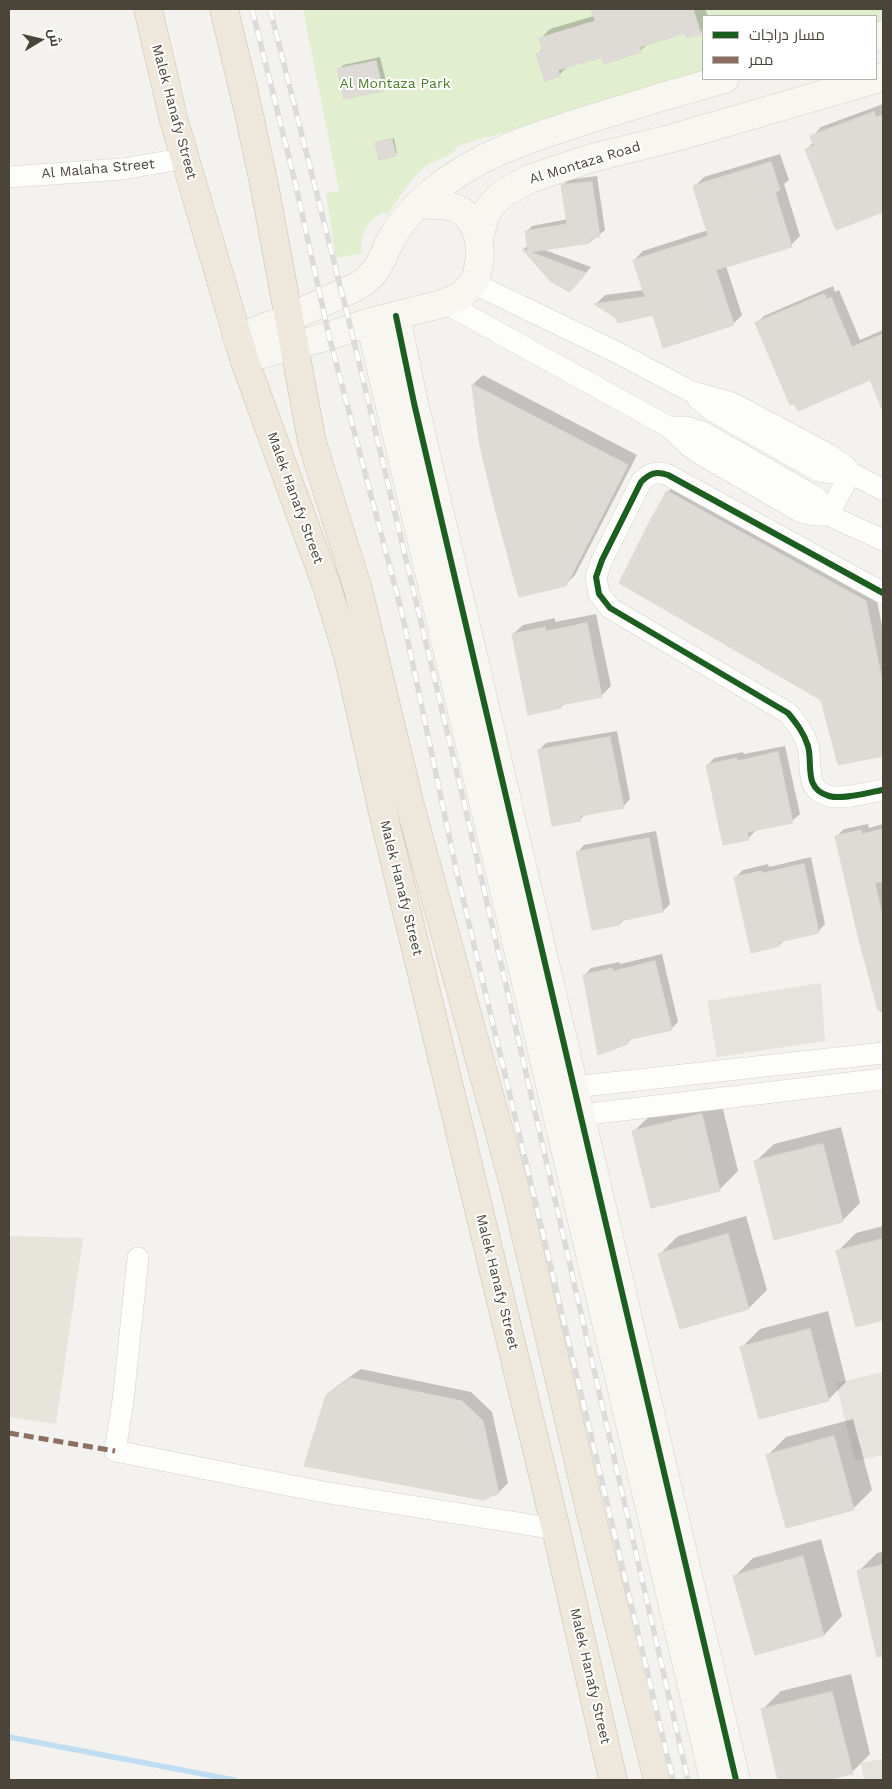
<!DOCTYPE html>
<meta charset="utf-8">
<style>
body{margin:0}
#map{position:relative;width:892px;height:1789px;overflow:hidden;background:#f4f2ee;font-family:"Work Sans",Cairo,sans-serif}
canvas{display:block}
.frame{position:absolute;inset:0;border:10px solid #4b4439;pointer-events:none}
.legend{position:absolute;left:702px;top:15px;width:175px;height:65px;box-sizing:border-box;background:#fff;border:1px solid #b7b4b0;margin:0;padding:6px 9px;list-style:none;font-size:15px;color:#4b4439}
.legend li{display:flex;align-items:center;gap:10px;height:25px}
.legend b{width:25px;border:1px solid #b7b4b0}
.north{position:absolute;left:15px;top:15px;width:50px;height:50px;-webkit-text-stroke:4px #fff;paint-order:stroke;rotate:81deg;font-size:14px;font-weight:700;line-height:20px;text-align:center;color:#4b4439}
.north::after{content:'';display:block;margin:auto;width:18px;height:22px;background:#4b4439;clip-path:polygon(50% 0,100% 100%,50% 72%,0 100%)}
</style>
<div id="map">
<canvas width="892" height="1789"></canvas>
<div class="frame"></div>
<ul class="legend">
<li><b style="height:6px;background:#1b5e20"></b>مسار دراجات</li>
<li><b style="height:6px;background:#8d6e63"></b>ممر</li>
</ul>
<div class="north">ش</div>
</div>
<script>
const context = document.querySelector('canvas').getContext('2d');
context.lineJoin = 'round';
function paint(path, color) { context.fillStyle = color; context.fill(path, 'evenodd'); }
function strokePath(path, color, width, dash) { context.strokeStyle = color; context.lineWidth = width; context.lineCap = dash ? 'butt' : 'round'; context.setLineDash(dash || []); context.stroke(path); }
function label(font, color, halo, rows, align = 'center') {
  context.font = font + ' "Work Sans",sans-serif'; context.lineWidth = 4; context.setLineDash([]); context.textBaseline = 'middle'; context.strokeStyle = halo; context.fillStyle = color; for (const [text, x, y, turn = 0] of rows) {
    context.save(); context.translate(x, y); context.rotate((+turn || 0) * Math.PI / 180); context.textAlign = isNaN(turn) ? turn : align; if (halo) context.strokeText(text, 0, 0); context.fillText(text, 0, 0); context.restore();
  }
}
paint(new Path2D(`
 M 9,1236 L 83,1238 L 56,1424 L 9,1417 Z`), '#e7e4dc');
paint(new Path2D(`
 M 303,9 L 883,9 L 883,22 L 876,25 L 876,16 L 703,16 L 703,75 L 457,146 C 454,158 435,159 426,166 C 410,178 399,199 387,215 L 383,212 C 366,222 360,235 361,254 L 336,258 L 326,193 L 339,191 Z`), '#e1eecf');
paint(new Path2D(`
 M 821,983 L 825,1041 L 717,1057 L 707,1001 Z
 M 883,1372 L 883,1455 L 855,1461 L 836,1383 Z
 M 883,1759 L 883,1780 L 864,1780 L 861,1763 Z`), '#e6e3df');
paint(new Path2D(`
 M 594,9 L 705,9 L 708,16 L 703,16 L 703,30 L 700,33 L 686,31 L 649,43 L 640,51 L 602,55 L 568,66 L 559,75 L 538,54 L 543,48 L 540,39 L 550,29 L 594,16 L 592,10 Z
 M 380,57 L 387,85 L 382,90 L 339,70 L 343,65 Z
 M 883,104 L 883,211 L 837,228 L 807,149 L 814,142 L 812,137 L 821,127 Z
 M 394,138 L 397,153 L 395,154 L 376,144 L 378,142 Z
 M 780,154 L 789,180 L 784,184 L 800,236 L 791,245 L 726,266 L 742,315 L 733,324 L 653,314 L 617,317 L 596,304 L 605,295 L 644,290 L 634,260 L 643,251 L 708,230 L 695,186 L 704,177 Z
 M 597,176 L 605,230 L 590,242 L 542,249 L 591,267 L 576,285 L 552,281 L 524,249 L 528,245 L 526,232 L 532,226 L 568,219 L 562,186 L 568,180 Z
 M 833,286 L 835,292 L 839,290 L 860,340 L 883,330 L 883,410 L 871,378 L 756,324 L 764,316 Z
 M 483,375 L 637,455 L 575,575 L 565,585 L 482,446 L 473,384 Z
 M 677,482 L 875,591 L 883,631 L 883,754 L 839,764 L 822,699 L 668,492 Z
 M 596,614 L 611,686 L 601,696 L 565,703 L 561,707 L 513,634 L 523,625 L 555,618 L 555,622 Z
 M 617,731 L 630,799 L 623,807 L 586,813 L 580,820 L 539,750 L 546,743 Z
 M 785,746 L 800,814 L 792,821 L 755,829 L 755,831 L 748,839 L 707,766 L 714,758 L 743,752 L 744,754 Z
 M 868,824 L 869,828 L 883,824 L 883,1011 L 880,1012 L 860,940 L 837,836 L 844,829 Z
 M 656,831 L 670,904 L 663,911 L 625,919 L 620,924 L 577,853 L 584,845 Z
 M 811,857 L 825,924 L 818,932 L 786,939 L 779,945 L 736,877 L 743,870 L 768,864 L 769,867 Z
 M 662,954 L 678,1022 L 671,1029 L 632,1038 L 627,1043 L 584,976 L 591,968 L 619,962 L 620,964 Z
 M 720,1097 L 738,1171 L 720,1189 L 652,1206 L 633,1132 L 652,1114 Z
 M 841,1127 L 860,1203 L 842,1221 L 755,1162 L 774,1144 Z
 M 746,1216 L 767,1290 L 749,1308 L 660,1254 L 678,1236 Z
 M 883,1226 L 883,1318 L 857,1325 L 838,1251 L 856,1233 Z
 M 828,1311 L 846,1382 L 828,1400 L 742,1347 L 760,1329 Z
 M 361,1369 L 471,1392 L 492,1412 L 508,1483 L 499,1492 L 327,1396 L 337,1386 Z
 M 853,1419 L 872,1490 L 853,1509 L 768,1455 L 786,1437 Z
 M 821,1539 L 842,1616 L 824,1635 L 756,1653 L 735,1576 L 753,1558 Z
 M 883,1552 L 883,1648 L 876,1650 L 859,1571 L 877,1553 Z
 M 851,1674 L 870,1754 L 852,1772 L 820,1780 L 779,1780 L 762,1710 L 781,1691 Z`), '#0003');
strokePath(new Path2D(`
 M 9,1737 L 234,1780`), '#c0ddf1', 5.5);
const building = new Path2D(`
 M 591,9 L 693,9 L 701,34 L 687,38 L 685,33 L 640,47 L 641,52 L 604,64 L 602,57 L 558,70 L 560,76 L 545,81 L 536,54 L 543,51 L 539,38 L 595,21 Z
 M 376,61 L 383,91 L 344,99 L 337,69 Z
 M 874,112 L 876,117 L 883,115 L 883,212 L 836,230 L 805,149 L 814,146 L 810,136 Z
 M 392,139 L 396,156 L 379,160 L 375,143 Z
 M 771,162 L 780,190 L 775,192 L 792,247 L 716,270 L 734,325 L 663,348 L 653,315 L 618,323 L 616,318 L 594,304 L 645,297 L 633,260 L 708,236 L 693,186 Z
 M 592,182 L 600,237 L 590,239 L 590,243 L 530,252 L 586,273 L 570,292 L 551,282 L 522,249 L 528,251 L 525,231 L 567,224 L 561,185 Z
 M 824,294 L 827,299 L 831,297 L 852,347 L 883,334 L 883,409 L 882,409 L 870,380 L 798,411 L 794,404 L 790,405 L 755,323 Z
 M 472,384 L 628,465 L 566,586 L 519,597 L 495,508 L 480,446 Z
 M 667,491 L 866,601 L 883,685 L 883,756 L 838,765 L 821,700 L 619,583 L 649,523 Z
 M 587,623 L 602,697 L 561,705 L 561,708 L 528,715 L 512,634 L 545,627 L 546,631 Z
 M 610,737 L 624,808 L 580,816 L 581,821 L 552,826 L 538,750 Z
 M 778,752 L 793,823 L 747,832 L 749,840 L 723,845 L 706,765 L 736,758 L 737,761 Z
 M 883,829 L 883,881 L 875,883 L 883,919 L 883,1010 L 878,1010 L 859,940 L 835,836 L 861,830 L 862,834 Z
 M 649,838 L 663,912 L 620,921 L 620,925 L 592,930 L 576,852 Z
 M 804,864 L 819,933 L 779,942 L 780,946 L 751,953 L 734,877 L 761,871 L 762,873 Z
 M 655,961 L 672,1030 L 627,1040 L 628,1044 L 598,1055 L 583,975 L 612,968 L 613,971 Z
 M 702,1114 L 720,1191 L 651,1208 L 632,1131 Z
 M 823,1144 L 843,1222 L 774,1240 L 754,1161 Z
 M 728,1234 L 749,1309 L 680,1329 L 658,1254 Z
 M 883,1239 L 883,1320 L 856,1327 L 836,1251 Z
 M 810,1329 L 829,1401 L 759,1419 L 740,1347 Z
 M 350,1378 L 462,1401 L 483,1421 L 499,1493 L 483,1500 L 304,1466 L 326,1395 Z
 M 834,1436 L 854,1510 L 786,1528 L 766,1455 Z
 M 803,1556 L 824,1636 L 755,1655 L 733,1576 Z
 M 883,1565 L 883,1656 L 877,1657 L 857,1571 Z
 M 832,1692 L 853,1774 L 825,1780 L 778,1780 L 761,1709 Z`);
paint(building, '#dedbd6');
strokePath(building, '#dcd9d4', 1);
const street = new Path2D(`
 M 9,177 L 122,169 L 186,158
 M 473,283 L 618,353 L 690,391 L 732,403 L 828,454 L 844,465 L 851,473 L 883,490
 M 445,303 L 669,427 L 690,447 L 702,455 L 799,511 C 809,515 817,516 828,515 L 883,540
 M 698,399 L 713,411 L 819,471 L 840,474 L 851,473
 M 669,427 L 686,427 L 703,432 L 809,493 L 817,498 L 828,515
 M 828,515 L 851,473
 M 883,593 L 668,475 C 656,471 650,473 641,482 L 602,560 L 596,577 L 599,594 L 610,608 L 788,713 C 797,724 804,733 808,746 C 813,764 803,789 829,796 C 843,800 869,792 883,790
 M 574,1087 L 883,1053
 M 580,1115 L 883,1079
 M 138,1258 L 123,1401 L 115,1451 L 323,1492 L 556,1529`);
const secondary = new Path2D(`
 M 876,37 L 883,35
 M 417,205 C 448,204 469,203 479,239
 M 396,316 L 414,403 L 736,1780
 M 370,322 L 714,1780
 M 237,338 L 289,318 L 358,286 C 382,270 381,257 394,234 C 404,218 417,204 432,192 C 481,152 534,137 593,118 C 637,104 681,91 725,79
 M 244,359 L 329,336 L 370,322 L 445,303 L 461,296 L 473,283 L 477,275 L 480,257 L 479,239 L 485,215 L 493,203 L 503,194 L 529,179 L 592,158 L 673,138 L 883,77`);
const highway = new Path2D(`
 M 148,9 L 174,121 L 244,359 L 327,587 L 348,656 L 383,813 L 556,1529 L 613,1780
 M 224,9 L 247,105 L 264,184 L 312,442 L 358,589 L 410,805 L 515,1189 L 591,1515 L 658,1780`);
strokePath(street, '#d2d0cb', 22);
strokePath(secondary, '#d3cfc5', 29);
strokePath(highway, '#ccbfa9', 29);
strokePath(street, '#fdfdfc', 21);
strokePath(secondary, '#f7f6f1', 28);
strokePath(highway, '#ede8db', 28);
const rail = new Path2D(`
 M 252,9 L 296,186 L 329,336 L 402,613 L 456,869 L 673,1780
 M 270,9 L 351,329 L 463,798 L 688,1780`);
strokePath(rail, '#dbdbda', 5.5);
strokePath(rail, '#fff', 4, [11]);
strokePath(new Path2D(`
 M 9,1433 L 115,1451`), '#8d6e63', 5, [10, 5]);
strokePath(new Path2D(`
 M 396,316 L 414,403 L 736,1780
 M 883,593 L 668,475 C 656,471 650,473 641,482 L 602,560 L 596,577 L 599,594 L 610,608 L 788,713 C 797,724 804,733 808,746 C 813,764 803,789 829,796 C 843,800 869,792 883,790`), '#1b5e20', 6);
label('14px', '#4a7f2a', '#fff', [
 ["Al Montaza Park",395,84]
]);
label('14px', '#4b4439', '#fff', [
 ["Malek Hanafy Street",174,112,75],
 ["Al Montaza Road",585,163,-17],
 ["Al Malaha Street",98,169,-5],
 ["Malek Hanafy Street",295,498,70],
 ["Malek Hanafy Street",401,888,76],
 ["Malek Hanafy Street",497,1282,76],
 ["Malek Hanafy Street",590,1676,77]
]);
</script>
